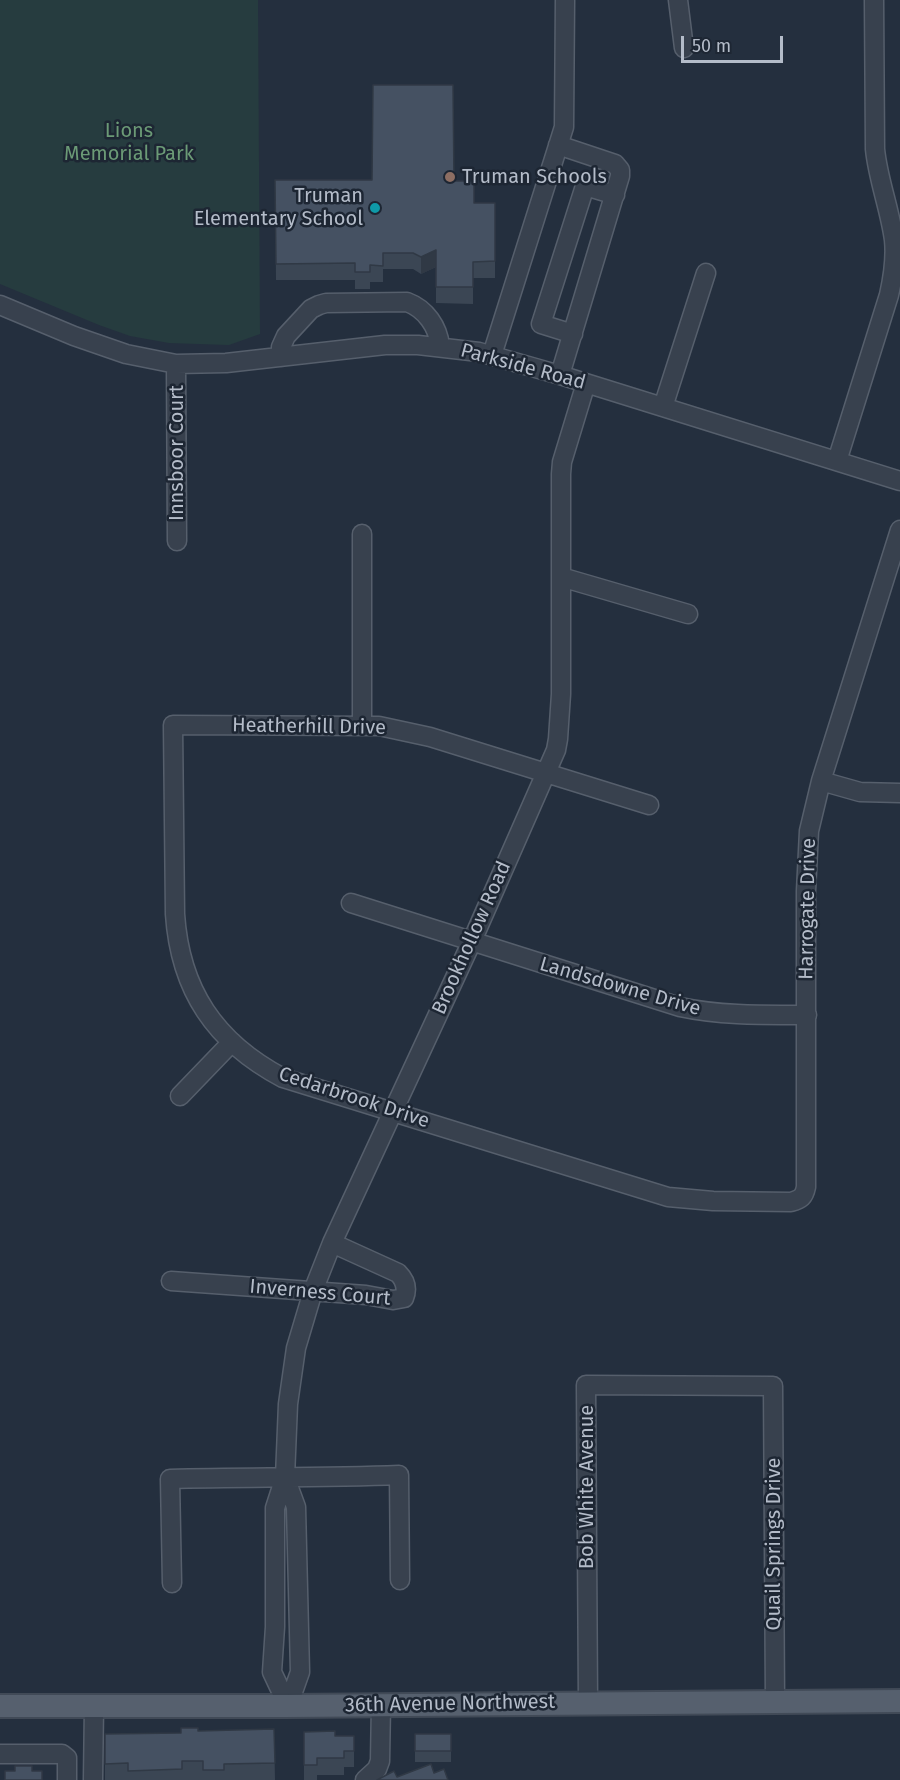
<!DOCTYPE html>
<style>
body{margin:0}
#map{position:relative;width:900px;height:1780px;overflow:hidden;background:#242f3e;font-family:"Fira Sans",sans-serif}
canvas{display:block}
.scale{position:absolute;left:681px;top:36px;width:102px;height:27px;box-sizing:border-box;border:3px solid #b4bcc9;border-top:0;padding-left:8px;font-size:18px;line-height:21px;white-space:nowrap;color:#b4bcc9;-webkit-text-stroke:4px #1d2633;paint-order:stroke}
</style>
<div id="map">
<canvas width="900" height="1780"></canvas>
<div class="scale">50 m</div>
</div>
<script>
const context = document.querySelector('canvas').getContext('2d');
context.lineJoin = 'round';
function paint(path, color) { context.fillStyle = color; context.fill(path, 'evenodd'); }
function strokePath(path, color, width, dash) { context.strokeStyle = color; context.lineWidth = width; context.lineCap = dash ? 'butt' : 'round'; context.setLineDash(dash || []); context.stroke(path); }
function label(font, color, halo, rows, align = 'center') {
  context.font = font + ' "Fira Sans",sans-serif'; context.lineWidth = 5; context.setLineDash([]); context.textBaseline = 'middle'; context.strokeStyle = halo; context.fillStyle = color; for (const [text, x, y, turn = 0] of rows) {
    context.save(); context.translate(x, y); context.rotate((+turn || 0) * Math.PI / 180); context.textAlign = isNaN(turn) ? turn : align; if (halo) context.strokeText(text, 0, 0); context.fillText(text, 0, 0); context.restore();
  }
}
paint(new Path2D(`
 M 0,0 L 258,0 L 260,334 L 229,345 L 169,343 L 130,336 L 99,325 L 0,284 Z`), '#263c3f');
const minor = new Path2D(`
 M 678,0 L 684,48
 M 558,145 L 615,164 L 620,170 L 620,176 L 560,375
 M 0,305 L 74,336 L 126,354 L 176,364 L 226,363 L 385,345 L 418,345 L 479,352 L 560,375 L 900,481
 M 573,334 L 541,324 L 585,186 L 615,195
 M 492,355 L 564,127 L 565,0
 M 281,357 L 281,347 L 286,336 L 311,309 L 319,305 L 326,303 L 407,302 C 426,309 438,327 440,346
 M 176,364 L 177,541
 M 663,407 L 706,273
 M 837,461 L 889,295 C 893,277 896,259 894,240 C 890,209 878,180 875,149 L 874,0
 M 561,577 L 688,614
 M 362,725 L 362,534
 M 821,781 L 860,792 L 900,793
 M 649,805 L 430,737 L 379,726 L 173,725 L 175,914 C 180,990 215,1042 283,1078 L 668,1197 L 713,1201 L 791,1202 C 801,1199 804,1197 806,1187 L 806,891 L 809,831 L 821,781 L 900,530
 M 351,903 L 680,1007 C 722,1016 764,1015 807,1015
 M 180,1096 L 232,1042
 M 171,1281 L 366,1295 L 393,1300 L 404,1298 C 408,1288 405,1280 398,1273 L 332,1243
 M 285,1477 L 296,1507 L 300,1672 L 288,1706
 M 172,1583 L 170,1479 C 247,1477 323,1478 399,1475 L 400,1580
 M 588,1703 L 586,1385 L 773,1386 L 775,1702
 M 288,1706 L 272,1672 L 275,1627 L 275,1508 L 285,1477 L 288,1404 L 296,1348 L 313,1291 L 332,1243 L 472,941 L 556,750 L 558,739 L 561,694 L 561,474 L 562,462 L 586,383
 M 0,1754 L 62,1754 L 67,1758 L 67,1780
 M 93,1780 L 94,1706
 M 365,1780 L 377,1769 L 380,1761 L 381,1704`);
const major = new Path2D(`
 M 0,1706 L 288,1706 L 900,1701`);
strokePath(minor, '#565f6c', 21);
strokePath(major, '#414a57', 26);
strokePath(minor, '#38414e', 18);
strokePath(major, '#56606e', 22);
paint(new Path2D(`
 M 275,180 L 454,181 L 474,203 L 495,203 L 495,278 L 473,278 L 473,304 L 436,303 L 436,267 L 421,274 L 413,269 L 383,269 L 383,282 L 370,282 L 370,289 L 355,289 L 355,280 L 276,280 Z
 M 274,1729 L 275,1780 L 105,1780 L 105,1734 L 181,1733 L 198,1731 Z
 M 304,1732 L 335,1736 L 354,1736 L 354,1767 L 344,1767 L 344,1775 L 317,1775 L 317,1780 L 304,1780 Z
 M 415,1734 L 451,1734 L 451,1762 L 415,1762 Z`), '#3b4654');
paint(new Path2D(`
 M 436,250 L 436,267 L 421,274 L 421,257 Z`), '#303945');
const building = new Path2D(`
 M 373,85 L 453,85 L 454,181 L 474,181 L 474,203 L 495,203 L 495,261 L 473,262 L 473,287 L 436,287 L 436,250 L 421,257 L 413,253 L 383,253 L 383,266 L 370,265 L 370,272 L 355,272 L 355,263 L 276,264 L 275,180 L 372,180 Z
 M 181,1728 L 198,1728 L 198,1731 L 274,1729 L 275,1763 L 224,1764 L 224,1770 L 203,1770 L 203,1761 L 182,1761 L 182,1769 L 128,1771 L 128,1763 L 105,1764 L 105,1734 L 181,1733 Z
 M 335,1731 L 335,1736 L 354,1736 L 354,1751 L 344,1751 L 344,1758 L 317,1758 L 317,1765 L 304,1765 L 304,1732 Z
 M 415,1734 L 451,1734 L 451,1751 L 415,1751 Z
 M 431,1764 L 434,1773 L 444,1769 L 448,1780 L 377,1780 L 394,1771 L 397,1777 Z
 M 15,1766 L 32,1766 L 32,1771 L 42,1771 L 42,1780 L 5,1780 L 5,1771 L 15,1771 Z`);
paint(building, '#455162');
strokePath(building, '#303945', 1.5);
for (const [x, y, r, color] of [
 [450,177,6,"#8d6e63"],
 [375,208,6,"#0f9aa8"]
]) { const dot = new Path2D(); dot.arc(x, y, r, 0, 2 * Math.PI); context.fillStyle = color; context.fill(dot); strokePath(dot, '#1d2633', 2); }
label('20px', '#6b9a76', '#1d2633', [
 ["Lions",129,131],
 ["Memorial Park",129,154]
]);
label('20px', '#b4bcc9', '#1d2633', [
 ["Truman Schools",462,177],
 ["Truman",363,196,"right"],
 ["Elementary School",363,219,"right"]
], 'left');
label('20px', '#b4bcc9', '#1d2633', [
 ["Parkside Road",523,367,15],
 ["Innsboor Court",177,453,-90],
 ["Heatherhill Drive",309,727,1],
 ["Harrogate Drive",808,909,-89],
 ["Brookhollow Road",472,938,-66],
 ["Landsdowne Drive",620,987,16],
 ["Cedarbrook Drive",354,1098,18],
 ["Inverness Court",320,1293,5],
 ["Bob White Avenue",587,1487,-90],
 ["Quail Springs Drive",774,1544,-90],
 ["36th Avenue Northwest",450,1704,-1]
]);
</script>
